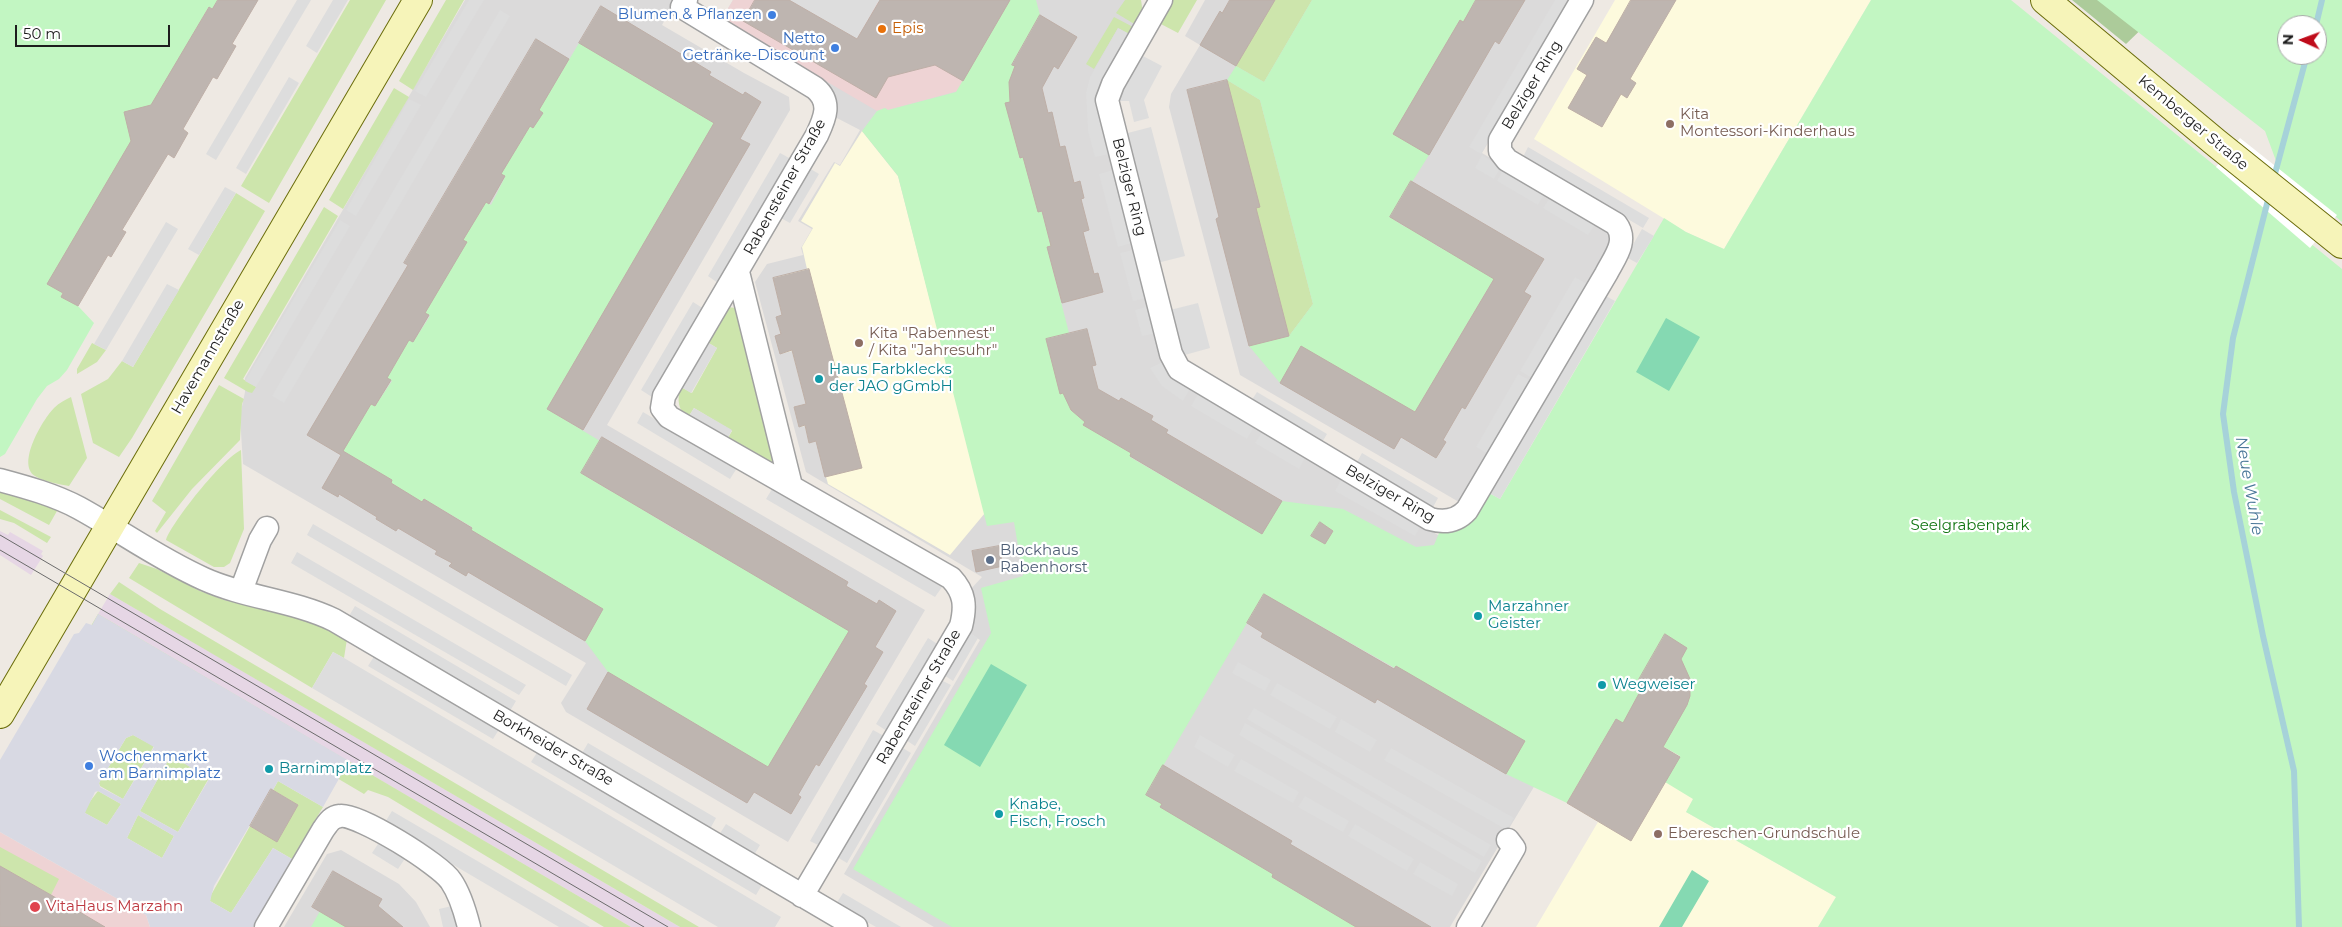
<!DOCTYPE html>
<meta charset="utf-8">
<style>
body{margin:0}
#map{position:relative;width:2342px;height:927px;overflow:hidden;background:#eee9e3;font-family:Montserrat,sans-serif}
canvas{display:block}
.north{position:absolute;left:2277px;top:15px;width:50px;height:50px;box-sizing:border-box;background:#fff;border:1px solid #a5a5a5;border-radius:50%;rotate:272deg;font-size:14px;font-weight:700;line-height:20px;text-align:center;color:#1d1d1d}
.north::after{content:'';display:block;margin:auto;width:18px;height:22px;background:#bf0b1a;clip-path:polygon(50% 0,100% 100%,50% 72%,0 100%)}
.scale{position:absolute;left:15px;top:25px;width:155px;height:22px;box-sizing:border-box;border:2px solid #1d1d1d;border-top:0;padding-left:6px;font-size:15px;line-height:18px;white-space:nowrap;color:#1d1d1d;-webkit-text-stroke:4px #fff;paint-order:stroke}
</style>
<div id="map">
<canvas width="2342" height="927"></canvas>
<div class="north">N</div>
<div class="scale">50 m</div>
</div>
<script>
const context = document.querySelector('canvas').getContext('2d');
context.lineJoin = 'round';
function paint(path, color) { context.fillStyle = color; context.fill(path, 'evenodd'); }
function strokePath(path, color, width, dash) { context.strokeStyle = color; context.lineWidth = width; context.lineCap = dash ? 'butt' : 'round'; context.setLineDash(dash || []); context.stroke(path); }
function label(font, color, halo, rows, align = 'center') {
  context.font = font + ' Montserrat,sans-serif'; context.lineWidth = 4.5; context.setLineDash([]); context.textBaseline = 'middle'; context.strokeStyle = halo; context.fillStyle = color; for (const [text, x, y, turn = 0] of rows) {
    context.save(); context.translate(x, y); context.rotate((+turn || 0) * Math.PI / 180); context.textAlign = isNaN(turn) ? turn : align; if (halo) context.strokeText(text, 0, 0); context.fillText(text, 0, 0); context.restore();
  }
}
paint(new Path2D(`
 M 465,0 L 676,0 L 662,25 L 744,73 L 789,97 L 790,110 L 607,425 L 925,610 L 788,842 L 566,712 L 561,703 L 586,663 L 243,464 L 240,416 L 245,392 L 245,378 Z
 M 733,0 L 1141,0 L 1142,8 L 1098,105 L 1099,116 L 1161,355 L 1175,377 L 1184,385 L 1460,548 L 1562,740 L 1450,927 L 934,927 L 844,874 L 980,640 L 969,633 L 969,591 L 982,577 L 806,472 L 755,282 L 767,264 L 803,255 L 801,248 L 812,229 L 798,221 L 834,162 L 840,165 L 860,130 L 835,117 L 825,83 L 816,75 L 721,20 Z
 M 1205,0 L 1572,0 L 1482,153 L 1602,225 L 1610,233 L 1611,244 L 1459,502 L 1240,375 L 1169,107 L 1171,94 L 1200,45 L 1185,36 Z
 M 341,850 L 399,884 L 416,902 L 430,927 L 284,927 L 327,854 Z`), '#dbdada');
paint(new Path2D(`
 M 733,0 L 1031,0 L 984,84 L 888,110 L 885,108 L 877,111 L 721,20 Z
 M 0,832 L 146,915 L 150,927 L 0,927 Z`), '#eed3d4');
paint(new Path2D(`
 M 0,531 L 8,535 L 10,532 L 43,551 L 41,554 L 43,556 L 31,575 L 0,555 Z
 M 110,594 L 181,635 L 680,927 L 631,927 L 491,845 L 98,614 Z`), '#e6d6e5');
paint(new Path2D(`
 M 1615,0 L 1871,0 L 1724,249 L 1686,232 L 1534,139 Z
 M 862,131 L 898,176 L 985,513 L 950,555 L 828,484 L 816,441 L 809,443 L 805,426 L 799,427 L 794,407 L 806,404 L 792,351 L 780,354 L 781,334 L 776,317 L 782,315 L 773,278 L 807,269 L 802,247 L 813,228 L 801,221 L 835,163 L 840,166 Z
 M 1616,719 L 1680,757 L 1693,799 L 1686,812 L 1836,897 L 1818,927 L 1536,927 L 1598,822 L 1567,803 Z`), '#fdfadd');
paint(new Path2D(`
 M 350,0 L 386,0 L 269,203 L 241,186 Z
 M 446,0 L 464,0 L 413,90 L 399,81 Z
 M 1125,0 L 1141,0 L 1142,8 L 1136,25 L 1116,13 Z
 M 1172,0 L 1197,0 L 1178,33 L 1159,23 Z
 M 1272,0 L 1312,0 L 1264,82 L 1236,66 L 1264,18 Z
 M 1114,17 L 1135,28 L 1131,35 L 1118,28 L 1094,69 L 1086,64 Z
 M 1227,80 L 1260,100 L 1313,304 L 1289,336 L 1256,208 Z
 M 394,88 L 409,97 L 343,209 L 329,200 Z
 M 236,193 L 265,211 L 132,438 L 119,457 L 93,443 L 81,394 L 108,379 L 122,361 L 133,367 Z
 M 324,207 L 338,216 L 243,379 L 256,387 L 252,393 L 248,392 L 224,378 Z
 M 726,307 L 737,308 L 778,467 L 726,441 L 732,431 L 694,408 L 687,419 C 679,410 676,400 681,387 L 692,393 L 717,348 L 707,342 Z
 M 92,343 L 106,350 L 97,362 L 77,374 L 77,369 Z
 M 219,385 L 244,399 L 242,404 L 240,440 L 192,489 L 157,533 L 155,531 L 166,512 L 152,501 Z
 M 71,397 L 87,458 L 69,486 C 59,484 44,482 35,476 C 16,464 43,419 54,408 C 59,403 65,400 71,397 Z
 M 241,450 L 244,529 L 230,563 L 224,567 L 214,567 L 166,540 C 172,522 223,458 241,450 Z
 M 0,491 L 34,499 L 57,511 L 49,525 L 0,499 Z
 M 0,510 L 51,537 L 47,543 L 14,523 L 0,519 Z
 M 139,563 L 157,569 L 200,591 L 224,600 L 310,620 L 347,639 L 344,658 L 333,652 L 312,688 L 129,578 Z
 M 119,582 L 160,609 L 699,927 L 680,927 L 110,594 Z
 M 98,614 L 631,927 L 604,927 L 388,797 L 368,790 L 364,794 L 88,631 Z
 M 133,735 L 154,746 L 123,799 L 100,786 L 99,783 L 126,738 Z
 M 170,757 L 174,757 L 209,778 L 178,832 L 140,811 Z
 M 278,781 L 323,807 L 292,859 L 273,848 L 231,913 L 210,901 L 211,895 L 250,826 L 277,841 L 298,805 L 273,790 Z
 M 98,791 L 121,804 L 107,825 L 85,813 L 85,808 Z
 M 138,815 L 174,836 L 162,858 L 127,838 Z
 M 0,847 L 59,879 L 51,895 L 0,866 Z`), '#cde5ac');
paint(new Path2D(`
 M 2072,0 L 2129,0 L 2155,16 L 2126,44 Z`), '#accb9a');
paint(new Path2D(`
 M 0,0 L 218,0 L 212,9 L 208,8 L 136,139 L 61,296 L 78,306 L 94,323 L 67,370 L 59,379 L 47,386 L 37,399 L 5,454 L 0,457 Z
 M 1010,0 L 1036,0 L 1040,15 L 1012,64 L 1015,66 L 1010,102 L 1006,103 L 1020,158 L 1023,157 L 1038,212 L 1042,212 L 1051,246 L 1047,247 L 1069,333 L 1046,339 L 1060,393 L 1063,393 L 1071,410 L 1085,422 L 1083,425 L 1131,453 L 1130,457 L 1262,534 L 1282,501 L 1343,509 L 1416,547 L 1434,545 L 1439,533 L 1463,527 L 1489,493 L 1500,499 L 1664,218 L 1686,232 L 1724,249 L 1871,0 L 2011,0 L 2342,269 L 2342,927 L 1818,927 L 1836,897 L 1686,812 L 1693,799 L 1665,782 L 1680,756 L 1616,720 L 1567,803 L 1506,774 L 1524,741 L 1264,594 L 1146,795 L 1162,804 L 1160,807 L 1273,874 L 1272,877 L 1356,927 L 952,927 L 853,869 L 991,633 L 981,588 L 1023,576 L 1014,522 L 987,526 L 898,176 L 862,131 L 877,111 L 885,108 L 888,110 L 956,92 Z
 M 1312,0 L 1476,0 L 1463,22 L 1460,20 L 1393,134 L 1429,155 L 1390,217 L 1405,227 L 1407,223 L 1437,246 L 1496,275 L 1415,412 L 1301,347 L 1280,383 L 1249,346 L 1289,336 L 1313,304 L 1260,100 L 1227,80 L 1236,66 L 1264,82 Z
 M 2097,0 L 2342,0 L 2342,222 L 2279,169 L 2265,131 ZM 2287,25 L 2317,25 L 2317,55 L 2287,55 Z
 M 579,43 L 714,123 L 575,361 L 568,379 L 565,377 L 547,409 L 600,441 L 581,473 L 612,492 L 615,489 L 631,499 L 630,502 L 692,540 L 714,504 L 734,514 L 713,551 L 849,631 L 768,767 L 608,672 L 585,641 L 603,609 L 471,530 L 472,527 L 424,499 L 422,502 L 391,483 L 392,480 L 343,451 L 371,404 L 375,406 L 392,381 L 387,378 L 409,340 L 413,342 L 430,316 L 425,313 L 466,242 L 463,240 L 486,202 L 491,205 L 505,177 L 501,174 L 530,126 L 533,128 L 543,113 L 539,110 Z
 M 320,911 L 346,927 L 311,927 Z`), '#c2f6c2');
paint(new Path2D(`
 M 1666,318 L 1700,337 L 1669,391 L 1636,372 Z
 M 991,664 L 1027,685 L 980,767 L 944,745 Z
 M 1692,870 L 1709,881 L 1682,927 L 1659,927 Z`), '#85d9b2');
paint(new Path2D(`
 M 297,0 L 311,0 L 216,160 L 206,154 Z
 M 333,0 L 348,0 L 317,53 L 306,46 Z
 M 469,0 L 484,0 L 426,97 L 415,91 Z
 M 789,0 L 885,0 L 883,4 L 878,2 L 857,39 Z
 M 1555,0 L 1572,0 L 1481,154 L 1469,147 Z
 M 500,10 L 510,16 L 284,403 L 272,396 Z
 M 1118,28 L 1131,35 L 1098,105 L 1109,154 L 1095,157 L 1088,131 L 1086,93 L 1090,77 Z
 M 1141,55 L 1162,66 L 1144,100 L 1149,118 L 1134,122 L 1129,101 L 1118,101 L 1121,89 Z
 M 289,77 L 299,83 L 246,174 L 236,168 Z
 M 409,99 L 421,105 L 356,216 L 346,210 Z
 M 1151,127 L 1185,256 L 1157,263 L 1124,134 Z
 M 1528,147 L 1649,218 L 1643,228 L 1523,157 Z
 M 780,153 L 791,159 L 718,283 L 708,276 Z
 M 1482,155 L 1501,167 L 1494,179 L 1475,168 Z
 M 809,168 L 819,174 L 790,223 L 779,217 Z
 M 1504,168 L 1545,193 L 1538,205 L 1497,181 Z
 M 1113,170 L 1132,243 L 1118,247 L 1099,174 Z
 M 225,187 L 236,193 L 199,255 L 188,249 Z
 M 1551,196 L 1596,223 L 1588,235 L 1543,208 Z
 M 340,220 L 350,226 L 256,387 L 245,381 Z
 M 166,222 L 178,229 L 106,350 L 94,344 Z
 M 1642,229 L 1654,236 L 1637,263 L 1626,257 Z
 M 1134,250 L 1146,298 L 1133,301 L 1120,253 Z
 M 1575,277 L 1587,284 L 1532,378 L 1520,371 Z
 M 167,284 L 179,290 L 133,367 L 122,361 Z
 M 1604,295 L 1615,301 L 1500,499 L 1489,493 Z
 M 693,302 L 704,309 L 652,397 L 641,390 Z
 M 1198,303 L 1210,348 L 1181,356 L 1170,310 Z
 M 1149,306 L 1156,333 L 1142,336 L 1135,310 Z
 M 707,342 L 717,348 L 691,393 L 681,387 Z
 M 1165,361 L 1175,377 L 1190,389 L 1183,401 L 1162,386 L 1150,368 Z
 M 1518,374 L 1531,381 L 1488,454 L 1476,447 Z
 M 1257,392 L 1327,434 L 1321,444 L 1250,403 Z
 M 1198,394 L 1254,427 L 1247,439 L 1191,406 Z
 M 694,408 L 732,430 L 726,441 L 687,419 Z
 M 643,412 L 737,468 L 730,479 L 637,423 Z
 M 1262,432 L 1305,457 L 1299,469 L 1255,443 Z
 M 1362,453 L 1438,498 L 1432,509 L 1356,464 Z
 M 1342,478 L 1422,523 L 1415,536 L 1335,491 Z
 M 772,489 L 942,587 L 935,597 L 766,499 Z
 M 313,524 L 572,675 L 566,686 L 307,535 Z
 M 297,552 L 526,685 L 519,695 L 291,563 Z
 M 355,606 L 516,701 L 510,711 L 349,616 Z
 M 969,632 L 978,638 L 953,681 L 944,675 Z
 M 928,638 L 939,645 L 887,731 L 876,724 Z
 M 333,652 L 344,658 L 781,917 L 775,927 L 718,927 L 312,688 Z
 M 375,655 L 500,728 L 493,739 L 368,666 Z
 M 1238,662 L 1271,680 L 1265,691 L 1232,673 Z
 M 941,680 L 951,685 L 915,746 L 906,740 Z
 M 1277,683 L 1337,717 L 1330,729 L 1270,695 Z
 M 1254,708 L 1491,845 L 1484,857 L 1247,719 Z
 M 1341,719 L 1377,740 L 1370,752 L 1335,732 Z
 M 1245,723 L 1482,861 L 1475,873 L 1239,735 Z
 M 873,730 L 884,736 L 820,846 L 810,841 Z
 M 1200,735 L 1235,755 L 1228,767 L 1194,747 Z
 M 588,743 L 716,818 L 710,829 L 582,753 Z
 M 901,747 L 911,753 L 847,863 L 837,857 Z
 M 1391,748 L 1514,818 L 1507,830 L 1384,760 Z
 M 538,751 L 763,883 L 756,895 L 531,762 Z
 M 1241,759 L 1299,792 L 1293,803 L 1234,771 Z
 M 1305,796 L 1349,821 L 1343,832 L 1298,807 Z
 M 392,811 L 590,927 L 559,927 L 384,824 Z
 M 726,824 L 760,845 L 754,855 L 719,835 Z
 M 1355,824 L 1414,859 L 1407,871 L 1348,836 Z
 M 380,841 L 406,857 L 398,869 L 372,853 Z
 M 1420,862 L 1458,884 L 1452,896 L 1413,874 Z
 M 843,893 L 901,927 L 876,927 L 836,904 Z
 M 452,906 L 458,927 L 443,927 L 439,909 Z`), '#ddd');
paint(new Path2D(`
 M 98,614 L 349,761 L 323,807 L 278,781 L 273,790 L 271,789 L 214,886 L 210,901 L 231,913 L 273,848 L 292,859 L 253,927 L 150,927 L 146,915 L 0,832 L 0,760 L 74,634 L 79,633 L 86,623 L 92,625 ZM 133,735 L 154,747 L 123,799 L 100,787 L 99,783 L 126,738 ZM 170,757 L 174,757 L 209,779 L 178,832 L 140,811 ZM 98,791 L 121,804 L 107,825 L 85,813 L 95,792 ZM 138,815 L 174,836 L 162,858 L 127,838 Z`), '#d8d9e3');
paint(new Path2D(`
 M 2240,138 L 2337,215 L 2310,248 L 2216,167 Z`), '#fff');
strokePath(new Path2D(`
 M 2316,25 L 2322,0
 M 2273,181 L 2307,55
 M 2269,196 L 2233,338 L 2223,414 L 2234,492 L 2263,636 L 2294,771 L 2299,927`), '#a6d2d9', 6);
const building = new Path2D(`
 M 218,0 L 258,0 L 232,44 L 236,46 L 217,79 L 213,77 L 183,129 L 188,133 L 174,158 L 168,154 L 122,230 L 126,232 L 111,257 L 108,255 L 78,306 L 61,297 L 63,293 L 47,284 L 131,141 L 124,112 L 151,105 L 209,7 L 212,9 Z
 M 755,0 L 789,0 L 857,39 L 880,0 L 1010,0 L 963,81 L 935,65 L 888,77 L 876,98 L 743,21 Z
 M 1230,0 L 1275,0 L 1236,66 L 1200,45 L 1220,11 L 1222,13 Z
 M 1476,0 L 1525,0 L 1499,44 L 1495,41 L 1429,155 L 1393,134 L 1460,20 L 1463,22 Z
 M 1631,0 L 1676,0 L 1630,79 L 1636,83 L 1627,98 L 1621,94 L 1602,127 L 1568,108 L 1587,75 L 1577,69 L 1596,37 L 1606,43 Z
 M 601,6 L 711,72 L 709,75 L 743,95 L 745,92 L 761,102 L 740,139 L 750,144 L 583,430 L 547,409 L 714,123 L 579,43 Z
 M 1040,15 L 1077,37 L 1058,69 L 1054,66 L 1042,88 L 1048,113 L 1052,112 L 1060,147 L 1065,146 L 1074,183 L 1080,181 L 1084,198 L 1081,199 L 1089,230 L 1083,232 L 1094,274 L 1098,273 L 1103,292 L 1062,303 L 1047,247 L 1051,246 L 1042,211 L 1038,212 L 1023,157 L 1020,158 L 1005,103 L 1010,102 L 1009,82 L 1015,66 L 1012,65 Z
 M 536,39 L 569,59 L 539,110 L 543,113 L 533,128 L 530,126 L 501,174 L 505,176 L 489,204 L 486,202 L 463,240 L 467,242 L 425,313 L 429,315 L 413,342 L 409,340 L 387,378 L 391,380 L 375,406 L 371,404 L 343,451 L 392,480 L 391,483 L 422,502 L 424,499 L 472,528 L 471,530 L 603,609 L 585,641 L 468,572 L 466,576 L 449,566 L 452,563 L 435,554 L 437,551 L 398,528 L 396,531 L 376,519 L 377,517 L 339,494 L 338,497 L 322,488 L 341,455 L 307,435 L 408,265 L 404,263 Z
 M 1227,80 L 1260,207 L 1256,208 L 1289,336 L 1249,346 L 1216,219 L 1219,217 L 1187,90 Z
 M 1411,181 L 1544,259 L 1524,292 L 1531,296 L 1465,409 L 1462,407 L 1443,440 L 1446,442 L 1436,458 L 1401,437 L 1394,449 L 1280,383 L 1301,346 L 1415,412 L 1494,279 L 1390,217 Z
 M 809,269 L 862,468 L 825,477 L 816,441 L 809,443 L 805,425 L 799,427 L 794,407 L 806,404 L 792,350 L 780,354 L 775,336 L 781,334 L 776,317 L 782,315 L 773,278 Z
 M 1087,329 L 1096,365 L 1092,366 L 1098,389 L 1119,401 L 1121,398 L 1153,416 L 1151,420 L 1168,430 L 1166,433 L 1282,501 L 1262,534 L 1130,456 L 1131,453 L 1083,425 L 1085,422 L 1071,410 L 1063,393 L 1060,394 L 1046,339 Z
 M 602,437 L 848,582 L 846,586 L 877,604 L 879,600 L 896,611 L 875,647 L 883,652 L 864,684 L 867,686 L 819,766 L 816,764 L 798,795 L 801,797 L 791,814 L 754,792 L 747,803 L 587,709 L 608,672 L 768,767 L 849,631 L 581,473 Z
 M 1320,522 L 1333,531 L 1325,544 L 1311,536 Z
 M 999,546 L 1003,566 L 976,572 L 972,551 Z
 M 1264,594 L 1394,669 L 1396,666 L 1525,741 L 1506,774 L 1377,699 L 1375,703 L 1261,637 L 1263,633 L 1247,623 Z
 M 1665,634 L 1687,648 L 1681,659 L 1690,679 L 1690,696 L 1687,705 L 1663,747 L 1680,757 L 1631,841 L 1567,803 L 1616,719 L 1623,723 L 1643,686 L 1637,683 Z
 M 1163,765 L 1292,841 L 1290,844 L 1431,927 L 1356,927 L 1272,877 L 1273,874 L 1160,807 L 1162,804 L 1146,795 Z
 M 271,789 L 298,805 L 277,842 L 250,826 Z
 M 0,866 L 51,895 L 105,927 L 0,927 Z
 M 333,871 L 382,899 L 378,906 L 403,927 L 346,927 L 312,907 Z`);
paint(building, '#beb5b0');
strokePath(building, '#beafa7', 1);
const street = new Path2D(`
 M 686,0 L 682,7 L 815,88 C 832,102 825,118 817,135 L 664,396 L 662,408 L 669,417 L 951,578 C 965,593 966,606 961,626 L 802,896
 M 1161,0 L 1113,84 L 1107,100 L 1171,354 L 1179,369 L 1430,519 C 1444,523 1457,521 1467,510 L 1606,274 C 1614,258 1629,241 1616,224 L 1507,160 L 1500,151 L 1500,140 L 1582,0
 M 738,272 L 791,486
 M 0,480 C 26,487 55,495 79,508 C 121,531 159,559 204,579 C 246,598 292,600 334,620 L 856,927
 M 241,591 L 260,540 L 267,528
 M 266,927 L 323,830 C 328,823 331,817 340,816 C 358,813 441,865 451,881 C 460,894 465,911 469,927
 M 1468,927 L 1514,848 L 1508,840`);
const secondary = new Path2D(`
 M 2045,0 L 2215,142 L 2342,244
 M 0,714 L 418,0`);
strokePath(street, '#a1a1a1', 25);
strokePath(secondary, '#6b6d0b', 30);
strokePath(street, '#fff', 22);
strokePath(secondary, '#f6f4b9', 28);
strokePath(new Path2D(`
 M 0,535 L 668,927
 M 0,550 L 644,927`), '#6b6b6b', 1);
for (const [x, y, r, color] of [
 [772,15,5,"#3f7fe0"],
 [882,29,5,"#e8710a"],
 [835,48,5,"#3f7fe0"],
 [1670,124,5,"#8d6e63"],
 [859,343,5,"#8d6e63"],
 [819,379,5,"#0f9aa8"],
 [990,560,5,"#5c6f8a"],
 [1478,616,5,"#0f9aa8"],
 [1602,685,5,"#0f9aa8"],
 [89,766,5,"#3f7fe0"],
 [269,769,5,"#0f9aa8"],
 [999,814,5,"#0f9aa8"],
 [1658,834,5,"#8d6e63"],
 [35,907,6,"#e0444e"]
]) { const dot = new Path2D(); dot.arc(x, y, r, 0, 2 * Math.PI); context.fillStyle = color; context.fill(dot); strokePath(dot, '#fff', 2); }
label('15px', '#366cbe', '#fff', [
 ["Blumen & Pflanzen",762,15],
 ["Netto",825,39],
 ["Getränke-Discount",825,56],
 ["Wochenmarkt",99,757,"left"],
 ["am Barnimplatz",99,774,"left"]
], 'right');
label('15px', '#c56008', '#fff', [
 ["Epis",892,29]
], 'left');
label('15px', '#1d1d1d', '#fff', [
 ["Belziger Ring",1532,85,-59],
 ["Kemberger Straße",2193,123,40],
 ["Rabensteiner Straße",785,187,-61],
 ["Belziger Ring",1129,187,76],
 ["Havemannstraße",208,357,-60],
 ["Belziger Ring",1390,494,30],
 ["Rabensteiner Straße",919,697,-60],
 ["Borkheider Straße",553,748,30]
]);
label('15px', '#785e54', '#fff', [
 ["Kita",1680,115],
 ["Montessori-Kinderhaus",1680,132],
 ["Kita \"Rabennest\"",869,334],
 ["/ Kita \"Jahresuhr\"",869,351],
 ["Ebereschen-Grundschule",1668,834]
], 'left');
label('15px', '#0d838f', '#fff', [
 ["Haus Farbklecks",829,370],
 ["der JAO gGmbH",829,387],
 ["Marzahner",1488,607],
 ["Geister",1488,624],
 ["Wegweiser",1612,685],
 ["Barnimplatz",279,769],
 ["Knabe,",1009,805],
 ["Fisch, Frosch",1009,822]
], 'left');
label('15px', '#117512', '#fff', [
 ["Seelgrabenpark",1970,526]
]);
label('15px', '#4e5e75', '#fff', [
 ["Blockhaus",1000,551],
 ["Rabenhorst",1000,568]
], 'left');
label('15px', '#be3a42', '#fff', [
 ["VitaHaus Marzahn",46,907]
], 'left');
label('italic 16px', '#497798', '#fff', [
 ["Neue Wuhle",2249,486,80]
]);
</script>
